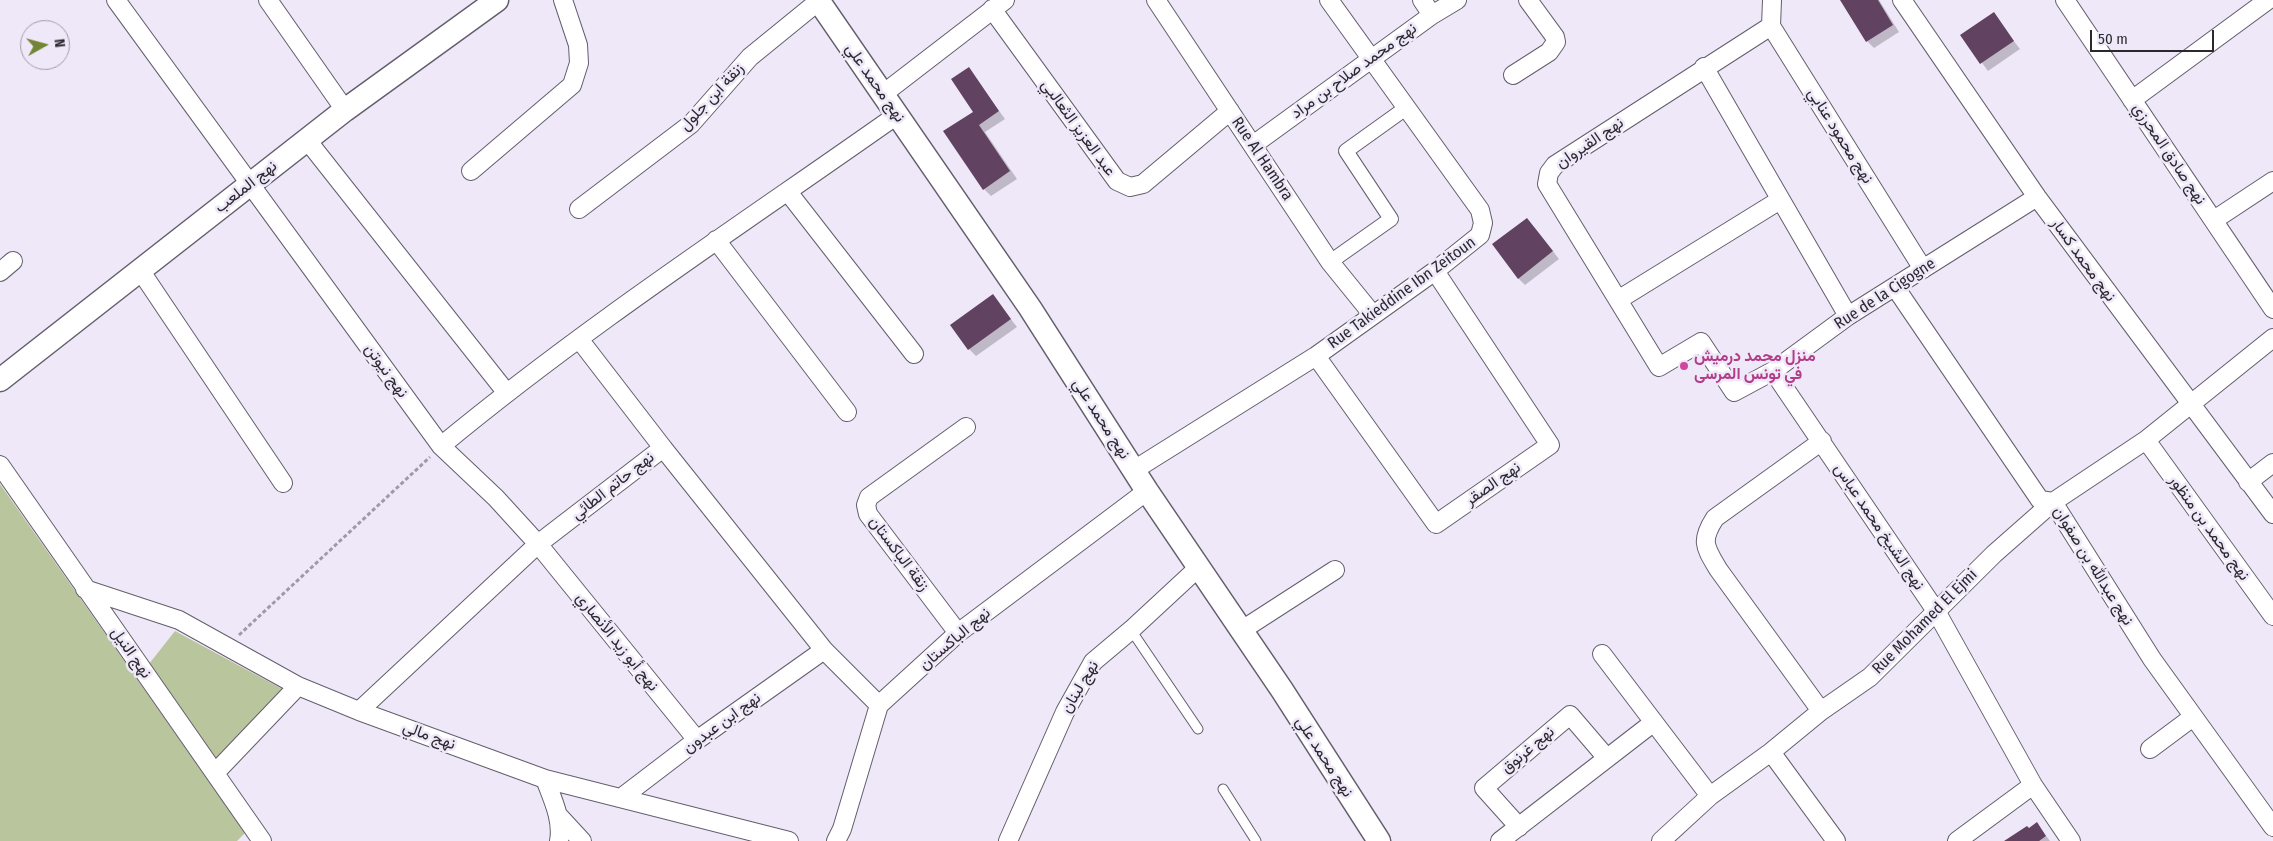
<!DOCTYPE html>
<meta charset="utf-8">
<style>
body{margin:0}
#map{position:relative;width:2273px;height:841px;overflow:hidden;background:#efe8f9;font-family:"Fira Sans Condensed",sans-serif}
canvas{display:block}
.north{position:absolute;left:20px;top:20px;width:50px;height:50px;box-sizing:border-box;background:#efe8f9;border:1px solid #a19ba8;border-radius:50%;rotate:83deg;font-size:14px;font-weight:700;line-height:20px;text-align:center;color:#2b282e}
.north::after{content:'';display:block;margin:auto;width:18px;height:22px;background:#718535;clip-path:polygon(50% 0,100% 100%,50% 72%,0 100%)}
.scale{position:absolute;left:2090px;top:30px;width:124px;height:22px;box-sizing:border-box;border:2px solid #2b282e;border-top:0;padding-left:6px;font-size:15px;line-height:18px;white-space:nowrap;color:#2b282e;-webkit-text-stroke:4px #efe8f9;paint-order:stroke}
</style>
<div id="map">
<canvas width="2273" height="841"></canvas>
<div class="north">N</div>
<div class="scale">50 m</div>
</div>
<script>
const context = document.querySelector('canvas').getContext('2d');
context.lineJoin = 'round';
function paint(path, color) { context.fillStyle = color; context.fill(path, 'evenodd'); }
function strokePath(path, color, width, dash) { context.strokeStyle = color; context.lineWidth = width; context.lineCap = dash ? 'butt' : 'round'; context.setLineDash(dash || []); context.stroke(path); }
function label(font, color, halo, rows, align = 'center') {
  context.font = font + ' "Fira Sans Condensed",Vazirmatn,sans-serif'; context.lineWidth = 5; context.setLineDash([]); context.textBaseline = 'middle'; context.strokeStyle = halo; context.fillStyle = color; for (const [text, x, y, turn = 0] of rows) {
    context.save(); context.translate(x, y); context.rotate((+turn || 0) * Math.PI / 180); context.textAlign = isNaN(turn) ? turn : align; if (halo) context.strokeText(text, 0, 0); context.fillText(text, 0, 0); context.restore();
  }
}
paint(new Path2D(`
 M 0,484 L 245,833 L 237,841 L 0,841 Z
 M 175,631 L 286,691 L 216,761 L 149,664 Z`), '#b9c59c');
paint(new Path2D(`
 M 1841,0 L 1879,0 L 1899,32 L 1874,48 L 1867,41 Z
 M 1993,14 L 2020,49 L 1988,71 L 1962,36 Z
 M 969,69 L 1005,119 L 985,132 L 1017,179 L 991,196 L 984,189 Z
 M 1534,227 L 1559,259 L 1525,285 L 1518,278 Z
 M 993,296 L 1017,327 L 976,356 L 969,349 Z
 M 2037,824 L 2050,841 L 2016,841 L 2029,829 Z`), '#0003');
paint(new Path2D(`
 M 1840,0 L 1878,0 L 1893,25 L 1866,42 Z
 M 1994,12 L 2014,41 L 1980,64 L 1960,35 Z
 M 969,67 L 999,111 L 979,125 L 1010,171 L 983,190 L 943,131 L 973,112 L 951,79 Z
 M 1527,218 L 1553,251 L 1518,279 L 1492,244 Z
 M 993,294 L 1011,319 L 968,350 L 950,325 Z
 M 2037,822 L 2046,836 L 2039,841 L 2004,841 L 2027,826 L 2029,828 Z`), '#614260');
const service = new Path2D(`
 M 1131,630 L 1198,729
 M 1223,789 L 1256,841`);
const pedestrian = new Path2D(`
 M 1330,262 L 1391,219 L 1346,151 L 1406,108`);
const minor = new Path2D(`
 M 116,0 L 441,446 L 496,498 L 538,544 L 697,740
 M 268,0 L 345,110
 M 1156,0 L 1330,262 L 1373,315
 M 1422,0 L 1432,15
 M 1772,0 L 1771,26 L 1923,269
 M 1902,0 L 2037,197 L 2273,514
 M 2065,0 L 2273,309
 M 992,9 L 1117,181 L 1130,187 L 1143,184 L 1230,111
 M 1771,26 L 1555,165 L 1549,173 L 1547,184 L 1659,367 L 1701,342 L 1734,392 L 1773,371 L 1848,316 L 2037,197
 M 1704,67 L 1848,316
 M 1513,75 L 1549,52 L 1556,42 L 1555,37 L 1528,0
 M 883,94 L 1005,0
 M 2132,100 L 2268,0
 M 307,140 L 506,392
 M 1253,145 L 1432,15 L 1457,0
 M 471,171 L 572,85 L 579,63 L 578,45 L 563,0
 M 788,192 L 914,354
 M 579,209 L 691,124 L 750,57 L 820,0
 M 2214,220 L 2273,181
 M 716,240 L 847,412
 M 140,270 L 283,483
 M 0,272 L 13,261
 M 1895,287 L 2040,500 L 2053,502 L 2152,659 L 2273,827
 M 1618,300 L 1780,200
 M 579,339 L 663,448
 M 1316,356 L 1436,524 L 1550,445 L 1435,271
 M 1773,371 L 1936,611 L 2033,785 L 2071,841
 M 2146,440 L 2273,616
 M 441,446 C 586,326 744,223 897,115
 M 0,465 L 262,841
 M 1134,470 L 1316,356 L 1435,271 L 1480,235 L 1483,223 L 1480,210 L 1329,0
 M 2248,482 L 2273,463
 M 85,589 L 179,620 L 298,686 L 359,711 L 545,779 L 789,841
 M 1242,630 L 1335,570
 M 958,633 L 868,514 L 866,505 L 869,497 L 966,427
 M 1602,654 L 1710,796
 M 359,711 L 538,544 L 663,448 L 824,650 L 879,705
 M 1821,711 L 1718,569 C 1705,547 1700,541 1715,518 L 1822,441
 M 2150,749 L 2193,717
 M 1771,752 L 1836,841
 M 215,773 L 298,686
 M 545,779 C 552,798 563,820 559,841
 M 621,798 L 697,740 L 824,650
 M 558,815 L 582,841
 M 1519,827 L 1484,788 L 1570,715 L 1606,757
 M 836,841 L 842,829 L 879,705 L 958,633 L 1147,491
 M 1008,841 L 1065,712 L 1093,662 L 1131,630 L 1199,567
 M 1500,841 L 1654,722
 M 1661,841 L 1710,796 L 1771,752 L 1821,711 L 1870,677 L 1994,554 L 2053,502 L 2146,440 L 2273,338
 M 1957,841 L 2033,785`);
const tertiary = new Path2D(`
 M 818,0 L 1030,308 L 1147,491 L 1282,690 L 1379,841
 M 0,380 L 345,110 L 497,0`);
strokePath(service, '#645e6c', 11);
strokePath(pedestrian, '#645e6c', 16);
strokePath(minor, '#645e6c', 20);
strokePath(tertiary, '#645e6c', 25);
strokePath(new Path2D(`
 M 239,635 L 430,457`), '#9f9aa6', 3, [4, 2.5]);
strokePath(service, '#fff', 9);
strokePath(pedestrian, '#fff', 14);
strokePath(minor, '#fff', 18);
strokePath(tertiary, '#fff', 22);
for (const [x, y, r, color] of [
 [1684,366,5,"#d1479c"]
]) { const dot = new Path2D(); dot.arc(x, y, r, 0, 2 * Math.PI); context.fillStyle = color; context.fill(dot); strokePath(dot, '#efe8f9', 2); }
label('16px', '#2b282e', '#efe8f9', [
 ["نهج محمد صلاح بن مراد",1354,71,-36],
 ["نهج محمد علي",875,83,55],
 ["زنقة ابن جلول",712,97,-47],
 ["عبد العزيز الثعالبي",1078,128,54],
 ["نهج محمود عنابي",1840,136,58],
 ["نهج القيروان",1590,143,-34],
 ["نهج صادق المحرزي",2169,154,56],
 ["Rue Al Hambra",1262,159,56],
 ["نهج الملعب",246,187,-38],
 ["نهج محمد كسار",2083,260,54],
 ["Rue Takieddine Ibn Zeitoun",1402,293,-36],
 ["Rue de la Cigogne",1885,294,-33],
 ["نهج نيوتن",386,371,54],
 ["نهج محمد علي",1101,419,57],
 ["نهج الصقر",1493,484,-35],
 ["نهج حاتم الطائي",613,486,-38],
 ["نهج الشيخ محمد عباس",1879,527,56],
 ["نهج محمد بن منظور",2209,528,54],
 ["زنقة الباكستان",899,554,53],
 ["نهج عبدالله بن صفوان",2093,566,58],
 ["Rue Mohamed El Ejmi",1925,622,-45],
 ["نهج الباكستان",955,639,-40],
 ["نهج أبو زيد الأنصاري",617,642,51],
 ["نهج النيل",131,653,55],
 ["نهج لبنان",1080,687,-59],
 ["نهج ابن عبدون",722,723,-36],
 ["نهج مالي",429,736,20],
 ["نهج غرنوق",1528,750,-40],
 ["نهج محمد علي",1324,757,57]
]);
label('bold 16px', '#b23c85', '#efe8f9', [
 ["منزل محمد درميش",1694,357],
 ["في تونس المرسى",1694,375]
], 'left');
</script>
